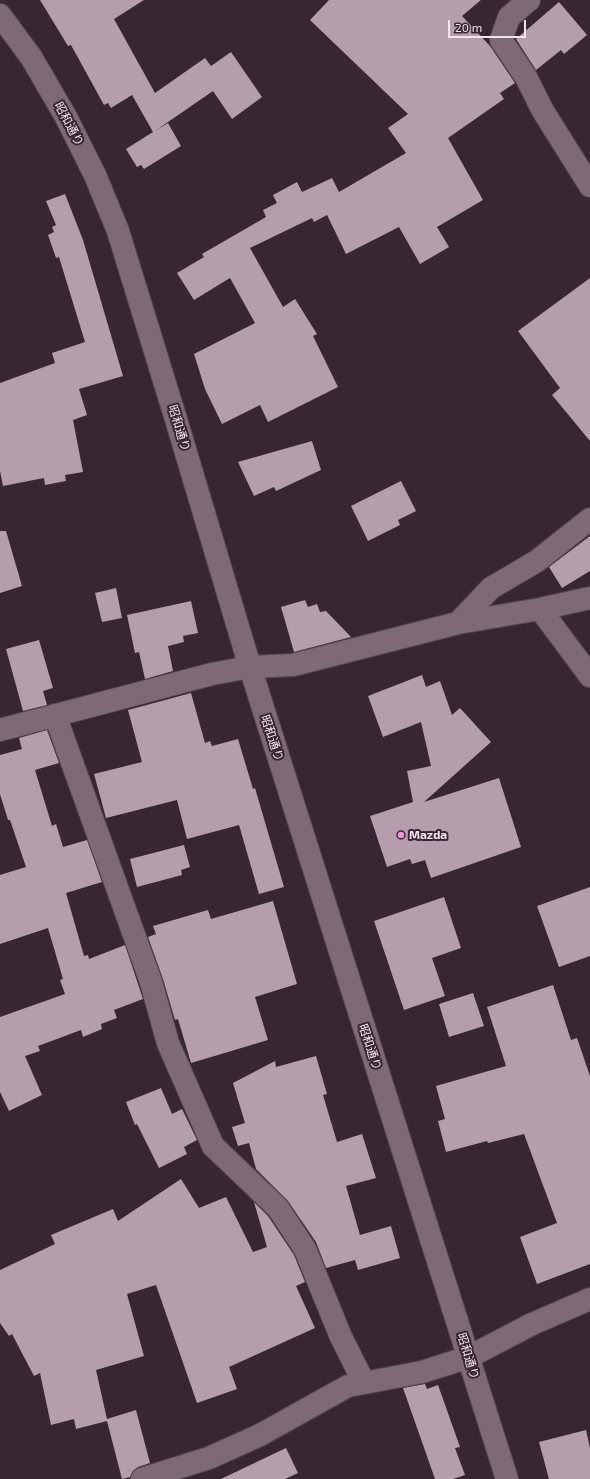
<!DOCTYPE html>
<meta charset="utf-8">
<style>
body{margin:0}
#map{position:relative;width:590px;height:1479px;overflow:hidden;background:#382732;font-family:"Exo 2",sans-serif}
canvas{display:block}
.scale{position:absolute;left:448px;top:20px;width:78px;height:18px;box-sizing:border-box;border:2px solid #f1e5ec;border-top:0;padding-left:5px;font-size:12px;line-height:14px;white-space:nowrap;color:#f1e5ec;-webkit-text-stroke:3px #382732;paint-order:stroke}
</style>
<div id="map">
<canvas width="590" height="1479"></canvas>
<div class="scale">20 m</div>
</div>
<script>
const context = document.querySelector('canvas').getContext('2d');
context.lineJoin = 'round';
function paint(path, color) { context.fillStyle = color; context.fill(path, 'evenodd'); }
function strokePath(path, color, width, dash) { context.strokeStyle = color; context.lineWidth = width; context.lineCap = dash ? 'butt' : 'round'; context.setLineDash(dash || []); context.stroke(path); }
function label(font, color, halo, rows, align = 'center') {
  context.font = font + ' "Exo 2","Noto Sans JP",sans-serif'; context.lineWidth = 4; context.setLineDash([]); context.textBaseline = 'middle'; context.strokeStyle = halo; context.fillStyle = color; for (const [text, x, y, turn = 0] of rows) {
    context.save(); context.translate(x, y); context.rotate((+turn || 0) * Math.PI / 180); context.textAlign = isNaN(turn) ? turn : align; if (halo) context.strokeText(text, 0, 0); context.fillText(text, 0, 0); context.restore();
  }
}
paint(new Path2D(`
 M 40,0 L 144,0 L 114,19 L 155,93 L 205,58 L 211,66 L 231,52 L 262,97 L 232,119 L 213,91 L 155,131 L 168,123 L 181,146 L 144,169 L 141,165 L 137,167 L 126,149 L 153,132 L 132,95 L 111,108 L 108,103 L 104,105 L 71,45 L 68,46 Z
 M 329,0 L 481,0 L 462,16 L 490,46 L 515,83 L 500,93 L 504,99 L 448,138 L 483,200 L 437,227 L 449,247 L 420,264 L 399,227 L 346,254 L 327,215 L 314,222 L 312,218 L 250,248 L 283,307 L 295,299 L 317,334 L 313,336 L 338,387 L 268,422 L 260,405 L 222,424 L 205,389 L 194,354 L 255,323 L 230,278 L 194,300 L 177,273 L 204,257 L 202,254 L 266,217 L 263,210 L 277,203 L 273,195 L 297,182 L 302,192 L 332,178 L 339,192 L 406,153 L 388,128 L 408,114 L 310,20 Z
 M 559,2 L 587,35 L 564,54 L 561,50 L 536,70 L 516,39 Z
 M 65,194 L 83,240 L 123,376 L 79,389 L 87,415 L 73,420 L 83,472 L 65,475 L 66,481 L 45,485 L 44,478 L 3,486 L 0,471 L 0,383 L 55,363 L 52,353 L 85,342 L 59,257 L 56,258 L 48,235 L 54,232 L 52,227 L 56,225 L 46,201 Z
 M 590,278 L 590,441 L 552,395 L 560,388 L 518,331 Z
 M 312,441 L 321,470 L 276,491 L 274,487 L 254,496 L 238,462 Z
 M 401,481 L 416,511 L 398,520 L 400,525 L 368,541 L 351,506 Z
 M 0,531 L 6,531 L 22,586 L 0,593 Z
 M 590,536 L 590,571 L 562,588 L 549,567 Z
 M 116,588 L 122,618 L 102,622 L 95,593 Z
 M 305,600 L 308,607 L 317,604 L 320,612 L 326,611 L 351,637 L 294,652 L 281,607 Z
 M 191,601 L 198,633 L 183,636 L 184,642 L 168,646 L 173,671 L 145,679 L 139,652 L 135,653 L 127,615 Z
 M 39,640 L 53,688 L 43,691 L 47,705 L 23,711 L 6,649 Z
 M 422,675 L 426,687 L 440,681 L 452,715 L 460,708 L 491,742 L 424,802 L 499,778 L 521,847 L 431,878 L 425,860 L 412,864 L 410,859 L 387,867 L 370,816 L 413,802 L 407,771 L 431,766 L 421,722 L 383,737 L 368,696 Z
 M 191,693 L 205,743 L 210,741 L 212,746 L 238,739 L 253,789 L 255,788 L 284,887 L 259,894 L 239,825 L 187,839 L 177,800 L 106,818 L 94,774 L 142,762 L 128,710 Z
 M 47,730 L 59,763 L 35,770 L 52,826 L 56,824 L 63,847 L 87,840 L 102,882 L 66,893 L 84,956 L 88,955 L 89,959 L 125,945 L 143,999 L 114,1010 L 117,1018 L 101,1024 L 102,1029 L 83,1037 L 81,1030 L 38,1046 L 40,1051 L 25,1056 L 42,1095 L 9,1111 L 0,1092 L 0,1017 L 65,994 L 60,980 L 63,979 L 48,928 L 0,944 L 0,875 L 26,867 L 10,820 L 8,820 L 0,794 L 0,755 L 22,749 L 19,738 Z
 M 184,845 L 190,867 L 181,870 L 182,875 L 137,887 L 130,859 Z
 M 590,887 L 590,956 L 559,967 L 537,906 Z
 M 444,897 L 461,948 L 432,958 L 445,996 L 404,1010 L 374,921 Z
 M 273,901 L 297,984 L 255,997 L 268,1040 L 191,1063 L 178,1019 L 175,1020 L 163,979 L 148,937 L 156,934 L 153,926 L 208,910 L 211,919 Z
 M 553,985 L 571,1040 L 577,1038 L 590,1076 L 590,1264 L 537,1284 L 520,1237 L 557,1223 L 524,1134 L 488,1143 L 487,1141 L 446,1152 L 438,1121 L 445,1119 L 436,1086 L 506,1066 L 487,1007 Z
 M 473,993 L 484,1026 L 449,1037 L 439,1004 Z
 M 316,1056 L 327,1094 L 323,1095 L 337,1142 L 362,1134 L 376,1178 L 346,1186 L 360,1235 L 391,1226 L 400,1258 L 358,1270 L 355,1260 L 326,1268 L 316,1242 L 288,1201 L 256,1169 L 249,1143 L 238,1146 L 232,1127 L 245,1123 L 233,1083 L 275,1061 L 276,1067 Z
 M 161,1088 L 172,1114 L 182,1109 L 197,1140 L 184,1147 L 187,1154 L 159,1168 L 137,1124 L 135,1125 L 126,1102 Z
 M 181,1179 L 199,1208 L 226,1197 L 253,1252 L 267,1247 L 254,1202 L 268,1216 L 294,1255 L 305,1282 L 296,1286 L 315,1328 L 229,1367 L 237,1389 L 197,1403 L 156,1285 L 127,1294 L 144,1356 L 96,1370 L 107,1419 L 136,1410 L 150,1463 L 138,1467 L 133,1471 L 130,1477 L 122,1479 L 107,1421 L 76,1429 L 74,1419 L 51,1425 L 40,1373 L 34,1376 L 12,1334 L 9,1336 L 0,1323 L 0,1270 L 55,1244 L 51,1235 L 113,1209 L 118,1221 Z
 M 425,1384 L 427,1389 L 438,1385 L 460,1447 L 455,1448 L 465,1475 L 453,1479 L 435,1479 L 403,1388 Z
 M 586,1430 L 590,1448 L 590,1479 L 549,1479 L 539,1442 Z
 M 286,1448 L 298,1473 L 285,1479 L 221,1479 Z`), '#b49eac');
const minor = new Path2D(`
 M 529,0 L 509,17 L 501,40 L 526,77 L 543,111 L 590,186
 M 0,15 L 31,57 L 66,117 L 95,175 L 118,231 L 175,416 L 250,667 L 507,1479
 M 540,609 L 590,676
 M 458,623 L 491,588 L 537,561 L 590,519
 M 55,715 L 151,982 L 168,1043 L 213,1146 L 278,1208 L 305,1249 L 341,1337 L 364,1383
 M 0,730 L 212,674 L 250,667 L 293,665 L 458,623 L 540,609 L 590,598
 M 142,1479 L 209,1458 L 260,1435 L 348,1386 L 422,1372 L 469,1357 L 532,1324 L 590,1299`);
strokePath(minor, '#564751', 24);
strokePath(minor, '#7e6976', 22);
for (const [x, y, r, color] of [
 [401,835,4,"#f491d4"]
]) { const dot = new Path2D(); dot.arc(x, y, r, 0, 2 * Math.PI); context.fillStyle = color; context.fill(dot); strokePath(dot, '#382732', 1.5); }
label('12px', '#f1e5ec', '#382732', [
 ["昭和通り",69,124,62],
 ["昭和通り",179,428,73],
 ["昭和通り",272,738,72],
 ["昭和通り",370,1047,72],
 ["昭和通り",468,1356,73]
]);
label('bold 12px', '#f1e5ec', '#382732', [
 ["Mazda",409,835]
], 'left');
</script>
